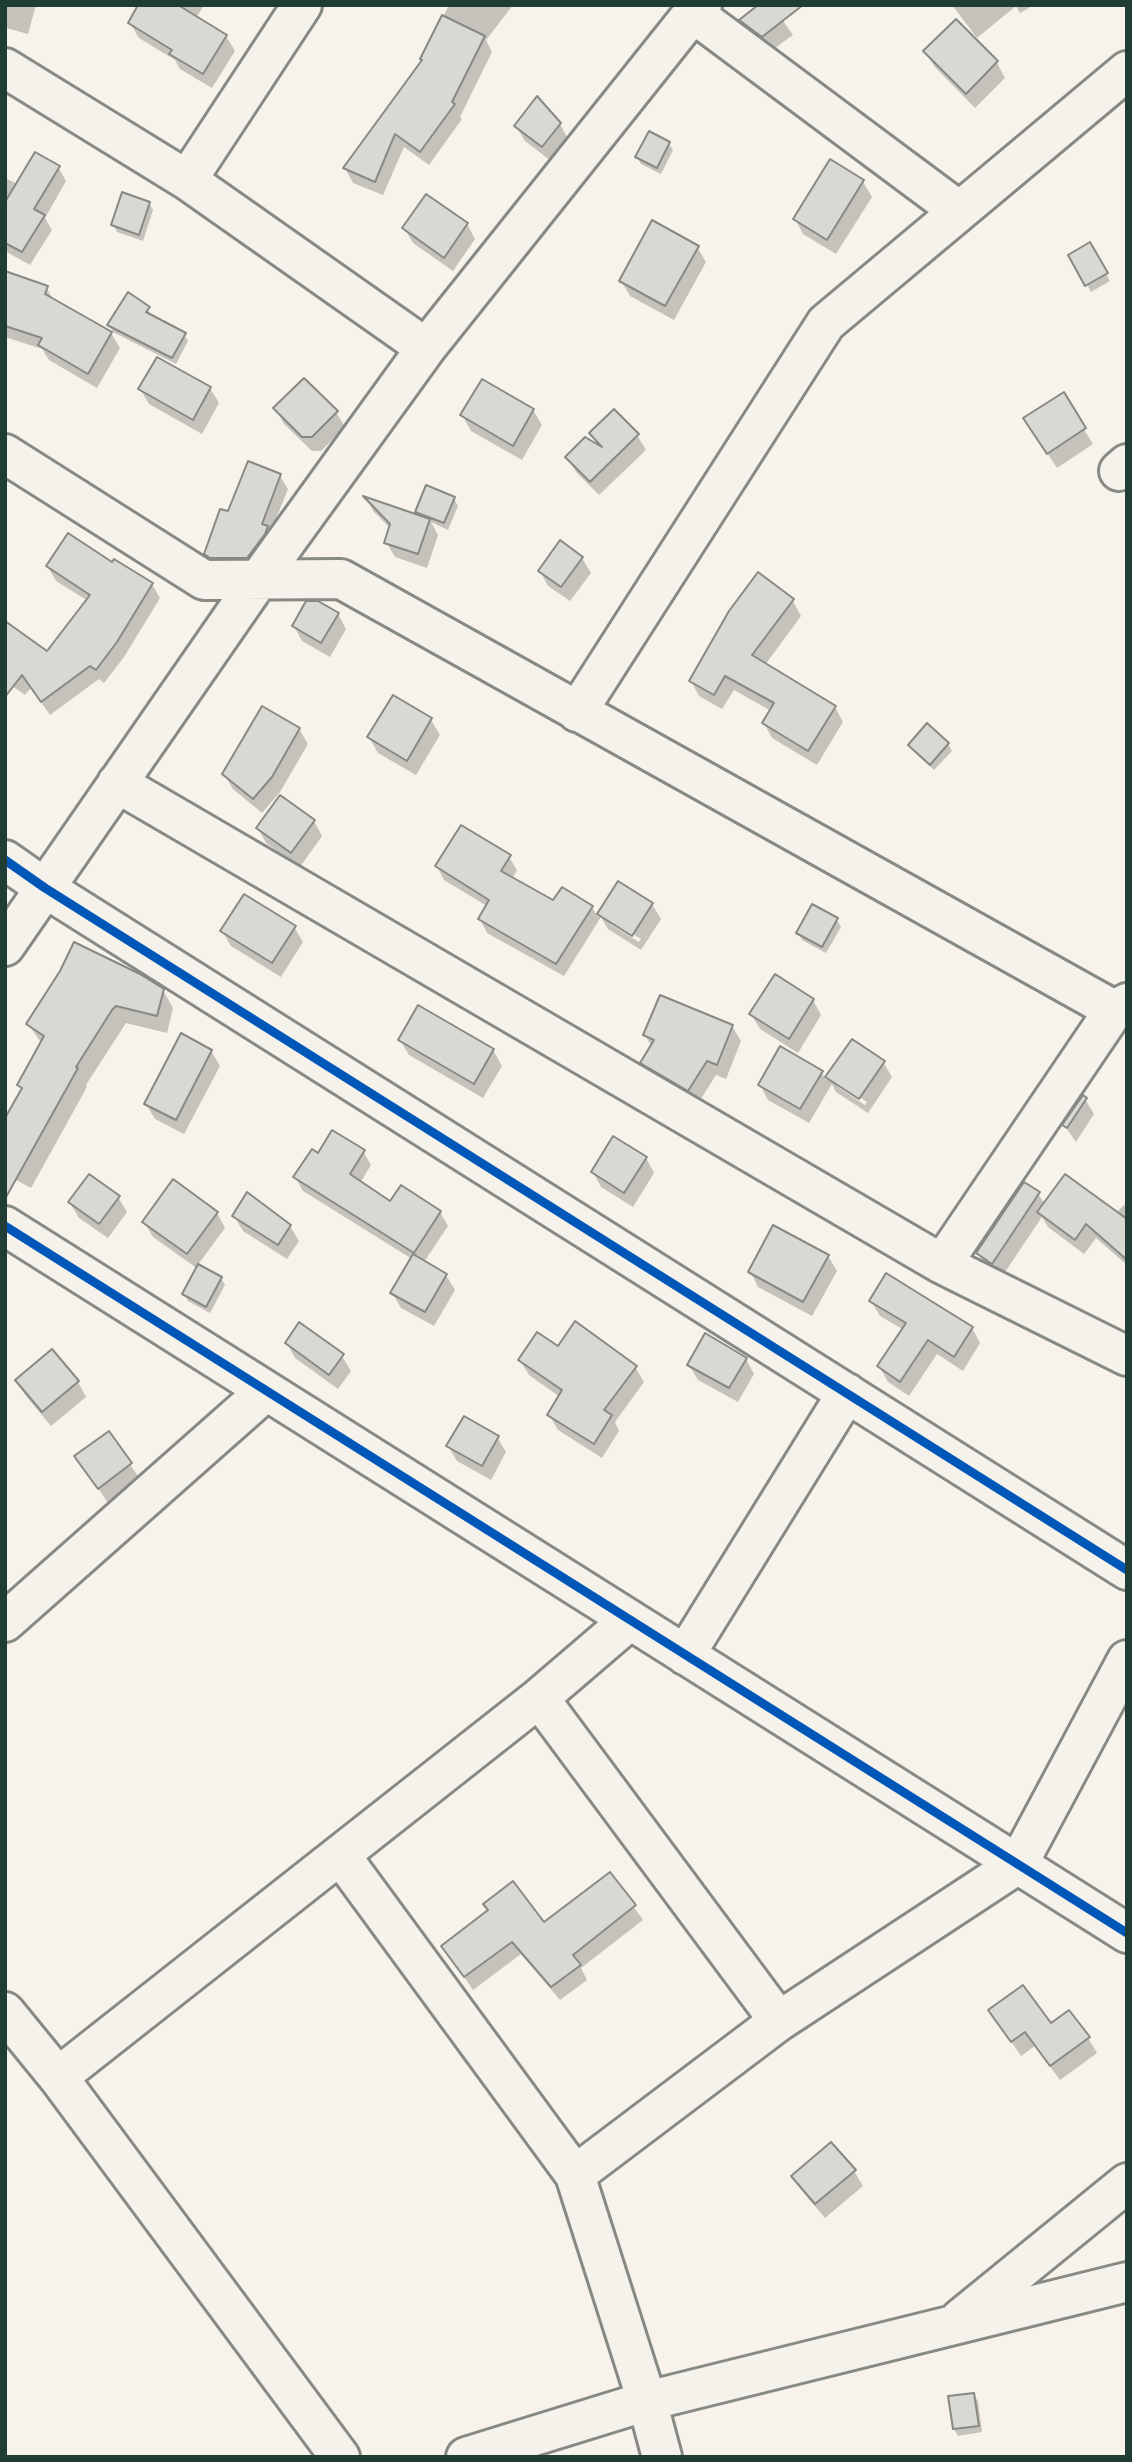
<!DOCTYPE html>
<style>
body{margin:0}
#map{position:relative;width:1132px;height:2462px;overflow:hidden;background:#f7f3ea;font-family:Delius,sans-serif}
canvas{display:block}
.frame{position:absolute;inset:0;border:7px solid #1f3d34;pointer-events:none}
</style>
<div id="map">
<canvas width="1132" height="2462"></canvas>
<div class="frame"></div>
</div>
<script>
const context = document.querySelector('canvas').getContext('2d');
context.lineJoin = 'round';
function paint(path, color) { context.fillStyle = color; context.fill(path, 'evenodd'); }
function strokePath(path, color, width, dash) { context.strokeStyle = color; context.lineWidth = width; context.lineCap = dash ? 'butt' : 'round'; context.setLineDash(dash || []); context.stroke(path); }
paint(new Path2D(`
 M 5,5 L 36,5 L 28,34 L 6,28 Z
 M 141,5 L 204,5 L 196,18 L 226,36 L 235,51 L 212,88 L 180,69 L 175,60 L 139,38 L 130,23 Z
 M 449,5 L 513,5 L 486,40 L 492,52 L 460,117 L 462,119 L 429,165 L 404,147 L 383,195 L 353,183 L 345,168 L 423,61 L 422,59 Z
 M 772,5 L 793,35 L 771,51 L 750,35 L 741,20 Z
 M 952,5 L 1034,5 L 1020,13 L 1016,6 L 977,38 Z
 M 956,21 L 997,63 L 1005,78 L 975,108 L 934,66 L 925,51 Z
 M 560,124 L 568,139 L 551,161 L 525,141 L 516,126 Z
 M 668,143 L 673,150 L 661,174 L 641,164 L 637,157 Z
 M 58,167 L 66,181 L 45,218 L 52,230 L 30,265 L 5,251 L 5,178 L 18,184 Z
 M 863,182 L 872,197 L 836,254 L 803,234 L 795,219 Z
 M 149,203 L 153,210 L 143,241 L 117,232 L 113,225 Z
 M 467,224 L 475,239 L 453,271 L 413,243 L 404,228 Z
 M 1090,244 L 1110,281 L 1091,292 L 1070,255 Z
 M 697,247 L 706,262 L 674,320 L 630,296 L 621,281 Z
 M 5,283 L 46,287 L 54,301 L 111,333 L 120,348 L 97,388 L 49,360 L 42,349 L 5,337 Z
 M 148,308 L 151,317 L 184,334 L 188,341 L 176,364 L 113,332 L 109,325 Z
 M 210,388 L 219,403 L 202,434 L 149,404 L 140,389 Z
 M 1063,395 L 1093,444 L 1057,468 L 1034,433 Z
 M 276,409 L 336,412 L 345,427 L 321,451 L 312,451 L 284,424 Z
 M 533,410 L 542,425 L 522,460 L 471,431 L 462,415 Z
 M 592,433 L 637,435 L 646,450 L 599,495 L 576,472 L 567,457 L 600,448 Z
 M 280,476 L 288,489 L 255,571 L 214,567 L 206,554 L 229,514 Z
 M 454,499 L 458,506 L 448,530 L 431,522 L 438,535 L 427,568 L 395,557 L 386,542 L 391,529 L 374,512 L 367,500 L 421,517 L 417,512 Z
 M 582,558 L 591,573 L 570,601 L 548,586 L 540,571 Z
 M 112,564 L 152,584 L 160,598 L 124,657 L 104,683 L 99,679 L 50,715 L 31,688 L 25,695 L 5,681 L 47,654 L 88,601 L 56,581 L 48,567 Z
 M 758,575 L 793,601 L 801,616 L 765,665 L 835,707 L 843,722 L 817,765 L 772,738 L 764,723 L 771,711 L 734,690 L 722,709 L 699,696 L 691,681 Z
 M 338,614 L 346,629 L 330,657 L 302,641 L 294,626 Z
 M 394,698 L 431,720 L 440,735 L 416,775 L 378,753 L 369,737 Z
 M 299,729 L 308,744 L 280,792 L 262,813 L 233,789 L 224,774 Z
 M 948,744 L 952,751 L 934,770 L 914,752 L 910,745 Z
 M 314,821 L 322,836 L 300,867 L 266,843 L 258,828 Z
 M 509,857 L 517,870 L 512,879 L 554,903 L 592,907 L 598,917 L 619,883 L 652,904 L 661,919 L 641,950 L 608,929 L 601,917 L 564,976 L 487,933 L 480,919 L 487,906 L 444,880 L 437,866 ZM 610,920 L 641,939 L 639,942 L 610,924 Z
 M 837,920 L 841,927 L 826,953 L 802,940 L 798,933 Z
 M 294,927 L 303,942 L 281,977 L 231,946 L 222,931 Z
 M 163,990 L 173,1008 L 167,1033 L 126,1023 L 86,1085 L 87,1087 L 31,1188 L 5,1174 L 23,1091 L 19,1085 L 42,1044 L 28,1024 Z
 M 813,1000 L 821,1015 L 798,1053 L 760,1029 L 751,1014 Z
 M 732,1026 L 741,1041 L 726,1079 L 716,1075 L 697,1105 L 651,1078 L 642,1063 L 652,1047 L 645,1035 Z
 M 400,1040 L 493,1050 L 502,1066 L 483,1098 L 409,1055 Z
 M 852,1041 L 883,1062 L 892,1077 L 868,1113 L 836,1092 L 832,1084 L 809,1123 L 768,1100 L 760,1085 L 821,1072 L 826,1080 ZM 838,1083 L 867,1102 L 865,1105 L 838,1087 Z
 M 211,1051 L 220,1066 L 184,1134 L 155,1119 L 146,1104 Z
 M 1085,1099 L 1094,1114 L 1076,1142 L 1064,1125 Z
 M 363,1151 L 371,1165 L 360,1183 L 391,1203 L 440,1212 L 448,1226 L 424,1262 L 446,1275 L 455,1290 L 434,1326 L 401,1308 L 392,1293 L 412,1259 L 303,1191 L 295,1177 L 319,1155 Z
 M 646,1158 L 654,1173 L 633,1207 L 601,1187 L 593,1172 Z
 M 1038,1194 L 1045,1204 L 1116,1213 L 1124,1205 L 1127,1207 L 1127,1265 L 1096,1238 L 1084,1254 L 1048,1227 L 1042,1217 L 1001,1278 L 986,1268 L 978,1253 Z
 M 118,1197 L 127,1212 L 108,1238 L 79,1218 L 70,1203 Z
 M 217,1213 L 225,1228 L 197,1266 L 221,1278 L 225,1285 L 210,1313 L 188,1301 L 184,1294 L 198,1269 L 153,1237 L 144,1222 Z
 M 234,1216 L 290,1226 L 299,1241 L 287,1259 L 243,1231 Z
 M 828,1256 L 837,1271 L 812,1316 L 758,1287 L 750,1271 Z
 M 871,1301 L 972,1328 L 980,1343 L 963,1371 L 937,1354 L 909,1396 L 888,1382 L 879,1366 L 904,1330 L 880,1316 Z
 M 287,1343 L 342,1356 L 351,1371 L 338,1389 L 295,1358 Z
 M 558,1348 L 635,1367 L 644,1382 L 615,1422 L 619,1431 L 602,1458 L 558,1430 L 549,1415 L 560,1397 L 529,1375 L 520,1360 Z
 M 52,1351 L 78,1382 L 86,1397 L 51,1426 L 25,1395 L 17,1380 Z
 M 746,1359 L 754,1374 L 738,1402 L 698,1380 L 689,1365 Z
 M 109,1434 L 140,1479 L 108,1503 L 77,1457 Z
 M 497,1437 L 506,1452 L 491,1480 L 457,1461 L 448,1446 Z
 M 610,1874 L 643,1920 L 581,1968 L 587,1980 L 560,2000 L 521,1954 L 473,1990 L 443,1946 L 544,1925 Z
 M 990,2011 L 1088,2038 L 1097,2053 L 1060,2080 L 1035,2046 L 1021,2056 Z
 M 831,2144 L 854,2171 L 863,2186 L 825,2218 L 802,2191 L 793,2176 Z
 M 973,2394 L 978,2401 L 982,2432 L 958,2436 L 954,2429 Z`), '#0003');
const building = new Path2D(`
 M 138,5 L 178,5 L 227,35 L 203,74 L 169,54 L 172,50 L 128,23 Z
 M 758,5 L 803,5 L 762,37 L 739,20 Z
 M 442,15 L 485,36 L 452,102 L 455,104 L 420,152 L 395,134 L 375,182 L 343,168 L 422,60 L 420,59 Z
 M 956,19 L 998,61 L 966,94 L 923,51 Z
 M 537,96 L 561,123 L 542,147 L 514,126 Z
 M 649,131 L 670,142 L 657,168 L 635,157 Z
 M 35,152 L 60,166 L 34,209 L 45,215 L 22,252 L 5,243 L 5,202 Z
 M 830,159 L 864,180 L 827,240 L 793,219 Z
 M 122,192 L 150,202 L 139,235 L 111,225 Z
 M 426,194 L 468,223 L 444,258 L 402,228 Z
 M 652,220 L 699,246 L 665,306 L 619,281 Z
 M 1090,242 L 1108,273 L 1085,286 L 1068,255 Z
 M 5,271 L 48,286 L 45,294 L 112,332 L 88,374 L 38,345 L 42,338 L 5,326 Z
 M 128,292 L 150,307 L 146,312 L 186,333 L 172,358 L 107,325 Z
 M 157,357 L 211,387 L 193,420 L 138,389 Z
 M 304,378 L 338,411 L 312,437 L 302,437 L 273,408 Z
 M 482,379 L 534,409 L 513,446 L 460,415 Z
 M 1064,392 L 1086,428 L 1047,454 L 1023,418 Z
 M 614,409 L 639,434 L 590,482 L 565,457 L 585,437 L 602,447 L 589,433 Z
 M 248,461 L 281,474 L 262,524 L 268,526 L 265,534 L 247,558 L 210,558 L 204,554 L 220,509 L 228,511 Z
 M 426,485 L 455,497 L 444,523 L 415,512 Z
 M 363,496 L 430,519 L 418,554 L 384,543 L 390,524 Z
 M 68,533 L 112,562 L 114,559 L 153,583 L 117,642 L 96,670 L 90,666 L 41,702 L 22,675 L 5,697 L 5,621 L 47,651 L 90,595 L 46,566 Z
 M 560,540 L 583,557 L 561,587 L 538,571 Z
 M 758,572 L 794,599 L 752,655 L 836,706 L 808,751 L 762,723 L 774,703 L 725,676 L 714,695 L 689,681 L 729,611 Z
 M 306,601 L 318,601 L 339,613 L 321,643 L 292,626 Z
 M 393,695 L 432,718 L 407,761 L 367,737 Z
 M 262,706 L 300,728 L 272,777 L 253,799 L 222,774 Z
 M 927,723 L 949,743 L 930,765 L 908,745 Z
 M 280,795 L 315,820 L 291,853 L 256,828 Z
 M 461,825 L 511,855 L 501,871 L 553,900 L 562,887 L 593,906 L 556,964 L 478,919 L 489,900 L 435,866 Z
 M 618,881 L 653,903 L 632,936 L 597,914 Z
 M 244,894 L 296,926 L 272,963 L 220,931 Z
 M 812,904 L 838,918 L 822,947 L 796,933 Z
 M 74,942 L 140,974 L 164,989 L 157,1016 L 116,1006 L 112,1010 L 76,1067 L 78,1068 L 5,1199 L 5,1118 L 22,1088 L 17,1085 L 44,1036 L 26,1024 L 60,971 Z
 M 775,974 L 814,999 L 789,1039 L 749,1014 Z
 M 660,995 L 733,1025 L 717,1065 L 707,1061 L 688,1091 L 640,1063 L 654,1040 L 643,1035 Z
 M 418,1005 L 494,1049 L 474,1084 L 398,1040 Z
 M 181,1033 L 212,1050 L 176,1120 L 144,1104 Z
 M 852,1039 L 885,1061 L 859,1099 L 825,1077 Z
 M 780,1046 L 823,1071 L 800,1109 L 758,1085 Z
 M 1083,1095 L 1087,1098 L 1067,1128 L 1062,1125 Z
 M 332,1130 L 365,1150 L 350,1174 L 390,1201 L 401,1185 L 441,1211 L 414,1253 L 293,1177 L 312,1149 L 318,1153 Z
 M 613,1136 L 647,1157 L 624,1193 L 591,1172 Z
 M 89,1174 L 120,1196 L 99,1224 L 68,1202 Z
 M 1065,1174 L 1127,1219 L 1127,1260 L 1086,1224 L 1075,1240 L 1037,1212 Z
 M 173,1179 L 218,1212 L 187,1254 L 142,1222 Z
 M 1024,1182 L 1040,1192 L 992,1264 L 976,1253 Z
 M 247,1192 L 291,1225 L 278,1245 L 232,1216 Z
 M 773,1225 L 829,1255 L 803,1302 L 748,1272 Z
 M 413,1254 L 447,1274 L 425,1312 L 390,1293 Z
 M 198,1264 L 222,1277 L 206,1307 L 182,1294 Z
 M 886,1273 L 973,1327 L 954,1357 L 928,1340 L 900,1382 L 877,1366 L 906,1323 L 869,1301 Z
 M 575,1321 L 637,1366 L 604,1410 L 612,1415 L 594,1444 L 547,1415 L 562,1390 L 518,1360 L 537,1332 L 558,1346 Z
 M 299,1322 L 344,1354 L 329,1375 L 285,1343 Z
 M 705,1333 L 747,1358 L 729,1388 L 687,1365 Z
 M 52,1349 L 79,1381 L 42,1412 L 15,1380 Z
 M 464,1416 L 499,1436 L 482,1466 L 446,1446 Z
 M 109,1431 L 132,1463 L 98,1489 L 74,1456 Z
 M 610,1872 L 636,1905 L 573,1955 L 581,1965 L 551,1987 L 512,1942 L 464,1977 L 441,1946 L 488,1910 L 483,1904 L 513,1881 L 544,1922 Z
 M 1023,1985 L 1051,2023 L 1069,2010 L 1090,2037 L 1050,2066 L 1025,2032 L 1011,2042 L 988,2010 Z
 M 831,2142 L 856,2170 L 815,2204 L 791,2176 Z
 M 974,2393 L 979,2426 L 953,2429 L 948,2396 Z`);
paint(building, '#dad8d2');
strokePath(building, '#868984', 2);
const minor = new Path2D(`
 M 693,13 L 959,211
 M 5,68 L 187,180 L 426,348
 M 187,180 L 302,5
 M 5,454 L 204,580 L 341,579 L 1114,1010 L 1127,1003
 M 1119,471 L 1127,464
 M 577,712 L 826,323 L 1127,71
 M 117,783 L 942,1264 L 1127,1356
 M 5,860 L 45,888 L 1127,1570
 M 5,946 L 259,579 L 426,348 L 693,13 L 702,5
 M 5,1226 L 1127,1933
 M 942,1264 L 1114,1010
 M 5,1622 L 266,1391
 M 685,1655 L 847,1393
 M 539,1698 L 779,2021
 M 341,1856 L 575,2175 L 647,2401 L 662,2457
 M 5,2012 L 58,2077 L 340,2457
 M 58,2077 L 539,1698 L 630,1620
 M 575,2175 L 779,2021 L 1018,1864 L 1127,1660
 M 960,2319 L 1127,2183
 M 466,2457 L 647,2401 L 1127,2282`);
strokePath(minor, '#868984', 44);
strokePath(minor, '#f5f2ec', 38);
strokePath(new Path2D(`
 M 5,860 L 45,888 L 1127,1570
 M 5,1226 L 1127,1933`), '#0057b8', 9);
</script>
